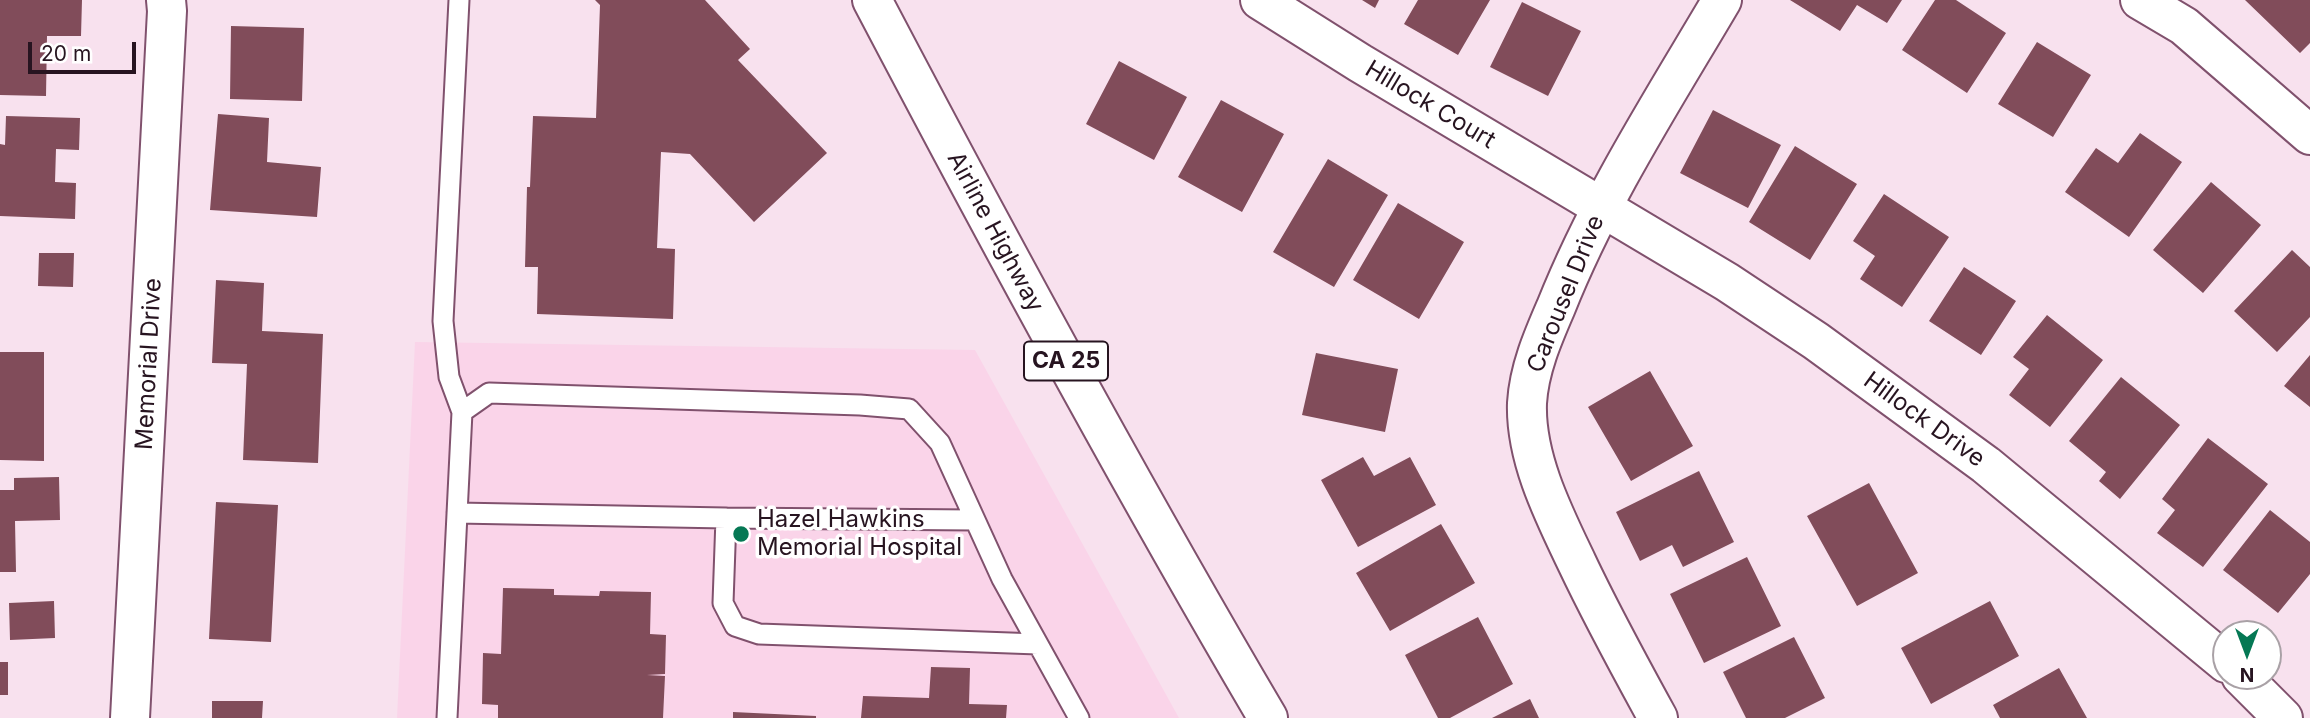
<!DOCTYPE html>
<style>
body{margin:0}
#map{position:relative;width:2310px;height:718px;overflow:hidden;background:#f8e1ee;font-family:Inter,sans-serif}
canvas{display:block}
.north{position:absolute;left:2212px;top:620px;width:70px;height:70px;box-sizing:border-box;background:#fff;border:2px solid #a9a1a6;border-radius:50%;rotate:180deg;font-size:19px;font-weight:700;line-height:28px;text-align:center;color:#271420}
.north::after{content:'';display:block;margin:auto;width:24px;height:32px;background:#057854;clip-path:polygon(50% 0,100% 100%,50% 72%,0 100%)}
.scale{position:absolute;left:28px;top:42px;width:108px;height:32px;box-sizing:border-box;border:4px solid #271420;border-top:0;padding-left:9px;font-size:21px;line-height:24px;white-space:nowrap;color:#271420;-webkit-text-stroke:5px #fff;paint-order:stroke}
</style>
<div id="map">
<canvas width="2310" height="718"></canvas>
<div class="north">N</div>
<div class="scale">20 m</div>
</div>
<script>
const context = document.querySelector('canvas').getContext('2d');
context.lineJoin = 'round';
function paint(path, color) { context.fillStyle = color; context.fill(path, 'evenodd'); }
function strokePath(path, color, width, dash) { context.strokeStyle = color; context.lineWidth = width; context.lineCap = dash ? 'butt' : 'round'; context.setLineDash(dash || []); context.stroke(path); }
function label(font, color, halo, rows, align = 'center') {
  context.font = font + ' Inter,sans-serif'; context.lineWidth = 7; context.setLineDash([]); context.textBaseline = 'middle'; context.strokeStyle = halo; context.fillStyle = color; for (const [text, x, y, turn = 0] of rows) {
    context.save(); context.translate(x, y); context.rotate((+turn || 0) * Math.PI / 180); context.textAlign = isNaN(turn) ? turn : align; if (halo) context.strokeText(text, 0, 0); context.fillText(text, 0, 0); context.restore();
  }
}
paint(new Path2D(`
 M 415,342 L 975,350 L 1179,718 L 397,718 Z`), '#fad4e9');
paint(new Path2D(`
 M 0,0 L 82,0 L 81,36 L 47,36 L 46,96 L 0,95 Z
 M 595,0 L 705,0 L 750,49 L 738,60 L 827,153 L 754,222 L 690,154 L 661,152 L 657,248 L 675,249 L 673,319 L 537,314 L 538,267 L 525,267 L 527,187 L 530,187 L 533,116 L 596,118 L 600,5 Z
 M 1362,0 L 1379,0 L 1375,8 Z
 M 1418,0 L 1490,0 L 1458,55 L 1404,24 Z
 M 1790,0 L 1902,0 L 1887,23 L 1857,5 L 1840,31 Z
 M 1935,0 L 1956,0 L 2006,33 L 1967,93 L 1902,50 Z
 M 2245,0 L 2310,0 L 2310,43 L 2300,53 Z
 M 1522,2 L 1581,31 L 1548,96 L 1490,67 Z
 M 231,26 L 304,28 L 302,101 L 230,99 Z
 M 2037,42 L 2091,75 L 2053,137 L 1998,104 Z
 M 1119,61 L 1187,97 L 1154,160 L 1086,124 Z
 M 1221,100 L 1284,134 L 1242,212 L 1178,177 Z
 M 1713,110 L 1781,145 L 1748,208 L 1680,173 Z
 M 218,114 L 269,118 L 267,162 L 321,167 L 317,217 L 210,210 Z
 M 6,116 L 80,118 L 79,150 L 56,149 L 55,182 L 76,183 L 75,219 L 0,216 L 0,144 L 5,145 Z
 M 2140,133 L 2182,162 L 2129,237 L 2065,192 L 2096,148 L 2118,163 Z
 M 1795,146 L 1857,184 L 1810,260 L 1749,222 Z
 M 1328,159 L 1388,195 L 1334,287 L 1273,252 Z
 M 2211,182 L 2261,225 L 2203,293 L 2153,250 Z
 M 1884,194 L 1949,237 L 1902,307 L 1860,279 L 1875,256 L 1853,241 Z
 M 1398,203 L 1464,242 L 1419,319 L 1353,280 Z
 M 2292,250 L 2310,267 L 2310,317 L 2277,352 L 2234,311 Z
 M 39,253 L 74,253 L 73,287 L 38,286 Z
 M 1964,267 L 2016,301 L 1981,355 L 1929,321 Z
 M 216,280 L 264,283 L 262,331 L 323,334 L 318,463 L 243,460 L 247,364 L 212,363 Z
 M 2047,315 L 2103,360 L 2050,427 L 2009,395 L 2029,369 L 2013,357 Z
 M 0,352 L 44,352 L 44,461 L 0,460 Z
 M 1316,353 L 1398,369 L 1385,432 L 1302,415 Z
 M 2310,355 L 2310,407 L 2284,386 Z
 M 1650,371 L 1693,446 L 1631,481 L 1588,407 Z
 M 2121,377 L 2180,425 L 2120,499 L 2099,481 L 2106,472 L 2069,441 Z
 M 2208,438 L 2268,484 L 2203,567 L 2157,533 L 2175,510 L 2162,499 Z
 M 1363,457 L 1374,476 L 1410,457 L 1436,505 L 1358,547 L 1321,480 Z
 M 1699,471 L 1734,542 L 1683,567 L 1672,545 L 1640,561 L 1616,512 Z
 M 59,477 L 60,520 L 15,521 L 16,572 L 0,572 L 0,490 L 14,490 L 14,478 Z
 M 1869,483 L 1918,573 L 1857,606 L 1807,516 Z
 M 216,502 L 278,505 L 271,642 L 209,639 Z
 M 2270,510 L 2310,542 L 2310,574 L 2278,613 L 2223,570 Z
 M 1441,524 L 1475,583 L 1390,631 L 1356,573 Z
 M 1747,557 L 1781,626 L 1704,663 L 1670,594 Z
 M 503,588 L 554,589 L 554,595 L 599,596 L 600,591 L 651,592 L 650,634 L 666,635 L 665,674 L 647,675 L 665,676 L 663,718 L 498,718 L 498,705 L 482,704 L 483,653 L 501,654 Z
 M 54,601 L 55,638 L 10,640 L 9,603 Z
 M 1990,601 L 2019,656 L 1931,704 L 1901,648 Z
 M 1478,617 L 1513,684 L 1450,718 L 1438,718 L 1405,655 Z
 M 1794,637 L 1825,698 L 1785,718 L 1746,718 L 1723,672 Z
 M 0,662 L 8,662 L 8,695 L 0,695 Z
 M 931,667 L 970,668 L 969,704 L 1007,705 L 1006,718 L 861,718 L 863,696 L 929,698 Z
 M 2059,668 L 2087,718 L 2000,718 L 1993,705 Z
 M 1530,699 L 1539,718 L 1492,718 Z
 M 212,701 L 263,701 L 262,718 L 212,718 Z
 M 733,712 L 816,716 L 816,718 L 733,718 Z`), '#814c5a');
const service = new Path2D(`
 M 462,412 L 489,393 L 860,405 L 909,409 L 940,443 L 1002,579 L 1079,718
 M 457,513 L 726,518 L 723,603 L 735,626 L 759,634 L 1038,644
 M 726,518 L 975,520
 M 447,718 L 462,412 L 449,377 L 443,321 L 459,0`);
const minor = new Path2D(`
 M 1260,0 L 1360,63 L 1727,282 L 1816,341 L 1986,465 L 2226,663
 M 2140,0 L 2184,26 L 2310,135
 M 2241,676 L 2283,718
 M 130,718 L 167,11 L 166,0
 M 1658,718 C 1630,667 1602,616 1577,563 C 1554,515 1525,458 1527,403 C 1529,369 1543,337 1556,307 C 1599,199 1663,100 1722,0`);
const primary = new Path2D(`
 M 872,0 C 999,242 1129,482 1268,718`);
strokePath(service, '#80516d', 23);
strokePath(minor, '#80516d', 42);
strokePath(primary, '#80516d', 42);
strokePath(service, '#fff', 19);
strokePath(minor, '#fff', 38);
strokePath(primary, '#fff', 38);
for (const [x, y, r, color] of [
 [741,534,9,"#057854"]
]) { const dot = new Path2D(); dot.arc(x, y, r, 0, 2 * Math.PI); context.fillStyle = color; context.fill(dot); strokePath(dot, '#fff', 2.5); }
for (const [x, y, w] of [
 [1066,361,84]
]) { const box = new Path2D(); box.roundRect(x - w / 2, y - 19.5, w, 39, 5); context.fillStyle = '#fff'; context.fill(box); strokePath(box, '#271420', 2); }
label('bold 23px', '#271420', null, [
 ["CA 25",1066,361]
]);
label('24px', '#271420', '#fff', [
 ["Hillock Court",1430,105,31],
 ["Airline Highway",995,232,62],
 ["Carousel Drive",1566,294,-68],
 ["Memorial Drive",149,364,-87],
 ["Hillock Drive",1924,420,36]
]);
label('24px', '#271420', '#fff', [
 ["Hazel Hawkins",757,520],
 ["Memorial Hospital",757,548]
], 'left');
</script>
